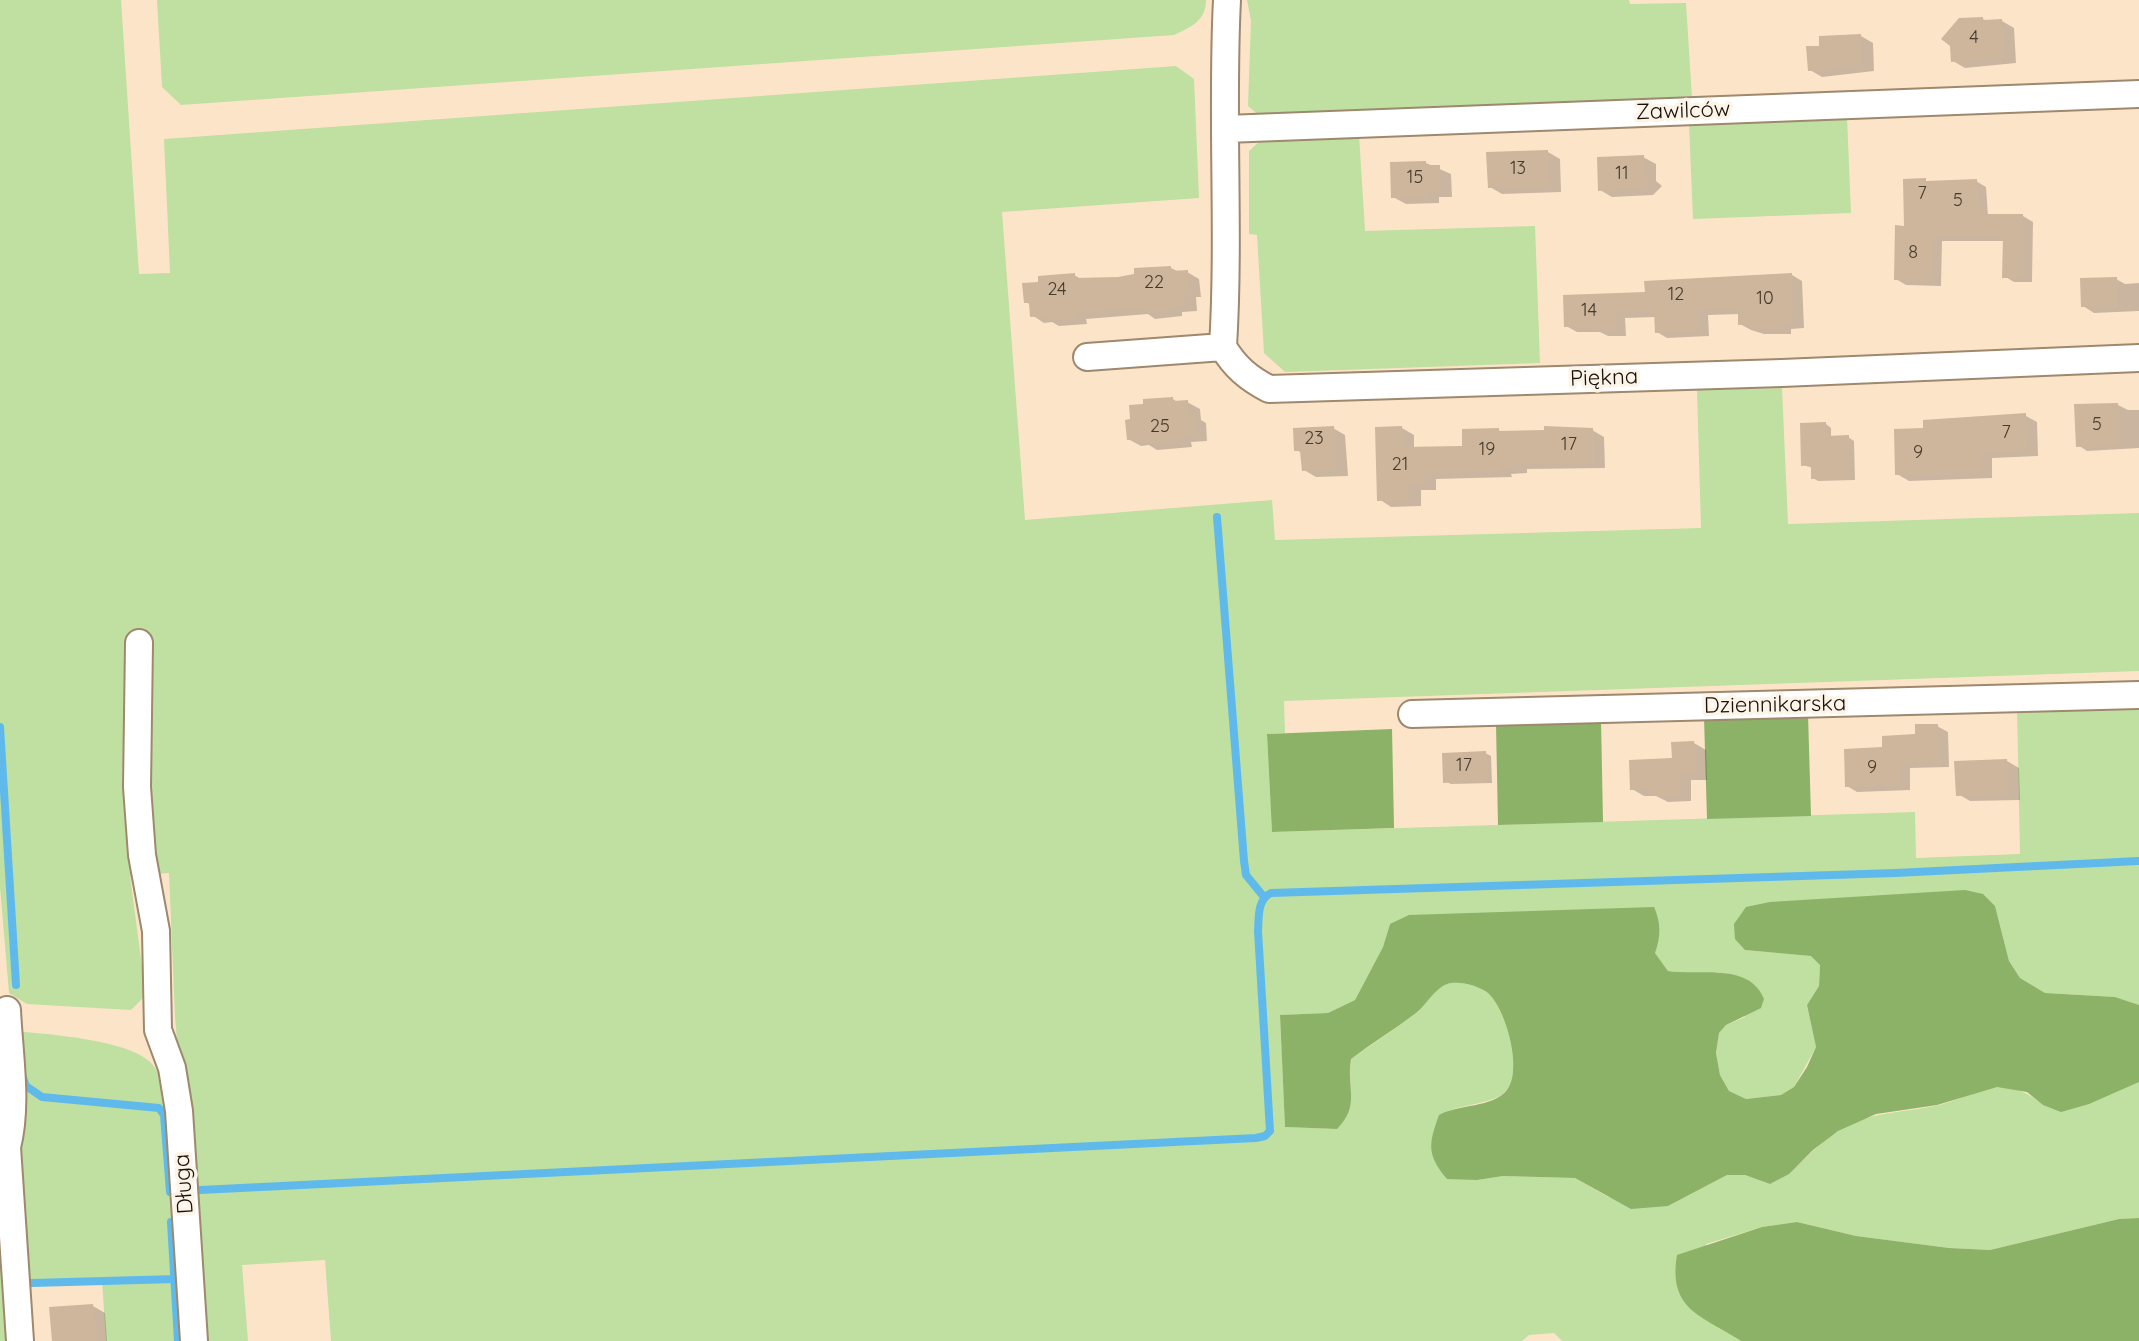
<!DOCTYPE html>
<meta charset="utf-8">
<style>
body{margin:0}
canvas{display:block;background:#fce4c8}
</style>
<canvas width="2139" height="1341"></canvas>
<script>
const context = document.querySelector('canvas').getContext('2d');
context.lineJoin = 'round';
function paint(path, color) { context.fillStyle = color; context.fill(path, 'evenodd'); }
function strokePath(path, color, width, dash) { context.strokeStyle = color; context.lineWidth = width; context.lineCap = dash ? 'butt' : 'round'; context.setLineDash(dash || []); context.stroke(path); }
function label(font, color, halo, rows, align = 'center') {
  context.font = font + ' Quicksand,sans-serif'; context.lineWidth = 7; context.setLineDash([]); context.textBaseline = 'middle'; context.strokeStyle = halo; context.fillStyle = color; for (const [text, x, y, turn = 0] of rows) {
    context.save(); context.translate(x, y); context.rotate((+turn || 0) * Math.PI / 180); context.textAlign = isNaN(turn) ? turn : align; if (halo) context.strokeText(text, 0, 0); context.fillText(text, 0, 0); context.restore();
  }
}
paint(new Path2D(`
 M 0,0 L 121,0 L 139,274 L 170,273 L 164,139 L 1176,66 L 1194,79 L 1199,198 L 1002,212 L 1025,520 L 1272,500 L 1275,540 L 1701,528 L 1697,390 L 1782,388 L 1788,524 L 2139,513 L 2139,671 L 1284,701 L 1285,733 L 1267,734 L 1272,832 L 1915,812 L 1916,858 L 2020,854 L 2017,708 L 2139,704 L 2139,1005 L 2115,997 L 2045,993 L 2020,978 L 2009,961 L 1995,906 L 1745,950 L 1812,956 L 1820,965 L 1819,986 L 1807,1005 L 1816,1047 L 1794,1087 L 1781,1095 L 1746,1099 L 1729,1091 L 1720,1075 L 1716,1053 L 1719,1033 L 1726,1025 L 1745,1017 L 1719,972 L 1689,974 L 1668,971 L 1655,953 L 1390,924 L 1383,947 L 1355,1000 L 1328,1013 L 1280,1015 L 1285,1127 L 1336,1129 C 1361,1105 1346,1089 1351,1059 C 1372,1044 1395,1029 1416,1013 C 1427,1004 1433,989 1447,984 C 1458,980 1480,986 1488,993 C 1506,1009 1523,1070 1507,1090 C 1495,1105 1457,1104 1439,1115 L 1477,1180 L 1503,1176 L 1575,1178 L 1608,1197 L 1668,1206 L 1727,1175 L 1745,1175 L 1770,1184 C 1797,1171 1813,1147 1838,1131 C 1869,1111 1904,1113 1939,1105 C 1956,1101 1982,1088 1998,1087 C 2017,1087 2030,1094 2043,1105 L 2139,1082 L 2139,1218 L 2119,1219 L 1990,1250 L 1949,1248 L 1856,1236 L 1797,1222 L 1762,1227 L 1706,1244 L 1725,1331 L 1741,1341 L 1562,1341 L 1554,1333 L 1529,1335 L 1522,1341 L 331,1341 L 325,1260 L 242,1265 L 248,1341 L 203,1341 L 175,1017 L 169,873 L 130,876 L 145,989 L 143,998 L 131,1010 L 27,1004 L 9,993 L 0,887 Z
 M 157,0 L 1206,0 C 1206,21 1191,27 1174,35 L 181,105 L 162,87 Z
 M 1247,0 L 1629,0 L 1630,4 L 1686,3 L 1692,98 L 1261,117 L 1248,106 L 1251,21 Z
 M 1847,117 L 1851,213 L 1693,219 L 1689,124 Z
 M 1359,135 L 1365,231 L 1535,226 L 1540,363 L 1285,372 L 1264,353 L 1257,235 L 1249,234 L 1249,151 L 1262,139 Z
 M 13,1031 C 45,1034 124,1039 149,1061 C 155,1066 159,1075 164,1081 L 187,1341 L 106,1341 L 102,1280 L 27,1282 Z
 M 0,1222 L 9,1341 L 0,1341 Z`), '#bfe0a1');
paint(new Path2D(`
 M 1808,714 L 1811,816 L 1707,819 L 1704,717 Z
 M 1601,720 L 1603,822 L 1498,825 L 1496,724 Z
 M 1392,729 L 1394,828 L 1272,832 L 1267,734 Z
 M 1965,890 L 1983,894 L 1995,906 L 2009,961 L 2020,978 L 2045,993 L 2115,997 L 2139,1005 L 2139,1082 L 2089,1104 L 2061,1112 L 2043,1105 L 2027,1092 L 1997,1087 L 1937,1105 L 1876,1114 L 1838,1131 L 1813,1150 L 1789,1174 L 1770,1184 L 1745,1175 L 1727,1175 L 1668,1206 L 1631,1209 L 1575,1178 L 1503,1176 L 1477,1180 L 1447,1179 C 1426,1154 1429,1143 1439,1115 C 1458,1104 1493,1108 1507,1090 C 1523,1070 1506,1009 1488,993 C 1480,986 1458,980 1447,984 C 1434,989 1427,1004 1416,1013 C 1395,1029 1372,1043 1351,1059 C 1346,1088 1361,1105 1337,1129 L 1285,1127 L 1280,1015 L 1328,1013 L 1355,1000 L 1383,947 L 1390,924 L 1409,915 L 1654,907 C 1661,923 1661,936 1655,953 L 1668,971 C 1701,976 1749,962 1764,999 L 1761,1008 L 1726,1025 L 1719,1033 L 1716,1053 L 1720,1075 L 1729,1091 L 1746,1099 L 1781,1095 L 1794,1087 L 1807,1067 L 1816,1047 L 1807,1005 L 1819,986 L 1820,965 L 1811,956 L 1745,950 L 1735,939 L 1734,924 L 1746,907 L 1770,902 Z
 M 2139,1218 L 2139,1341 L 1741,1341 C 1701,1315 1668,1310 1677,1255 L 1762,1227 L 1797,1222 L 1856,1236 L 1949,1248 L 1990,1250 L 2119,1219 Z`), '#8bb266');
paint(new Path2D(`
 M 1983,19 L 1987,21 L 2002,21 L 2014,28 L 2016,63 L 1965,68 L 1953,61 Z
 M 1861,36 L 1873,43 L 1874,71 L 1822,77 L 1810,70 L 1821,48 Z
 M 1548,152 L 1560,159 L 1561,192 L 1502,194 L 1490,187 Z
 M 1643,157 L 1656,164 L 1656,181 L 1662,186 L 1653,195 L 1612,197 L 1600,190 Z
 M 1426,163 L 1451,174 L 1452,197 L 1439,197 L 1439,203 L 1406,204 L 1393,197 Z
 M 1905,181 L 1976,181 L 1986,187 L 1988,216 L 2023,216 L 2033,222 L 2032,282 L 2014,282 L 2004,276 L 2005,241 L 1942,241 L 1941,286 L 1906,285 L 1896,279 L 1906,228 Z
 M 1171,268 L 1179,272 L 1187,272 L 1199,279 L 1201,297 L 1196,297 L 1197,311 L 1182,312 L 1182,316 L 1155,319 L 1148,314 L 1086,319 L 1087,324 L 1059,326 L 1052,322 L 1044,323 L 1032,315 L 1031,305 L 1026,302 L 1074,275 L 1083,280 L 1119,279 Z
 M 1792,275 L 1802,281 L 1804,328 L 1791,329 L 1791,334 L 1764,334 L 1751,330 L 1740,324 L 1740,314 L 1708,315 L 1709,336 L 1667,338 L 1657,332 L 1656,317 L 1625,318 L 1626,336 L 1608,336 L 1600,332 L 1577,332 L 1566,326 L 1647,294 Z
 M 2116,279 L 2125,284 L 2139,283 L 2139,311 L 2094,313 L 2083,306 Z
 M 1173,399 L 1179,403 L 1187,402 L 1200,409 L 1201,420 L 1206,423 L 1207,441 L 1191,442 L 1192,447 L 1157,450 L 1149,445 L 1141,446 L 1128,439 Z
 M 2118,405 L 2128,410 L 2139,410 L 2139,448 L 2087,451 L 2078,445 Z
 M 2026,416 L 2037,422 L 2038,456 L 1992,458 L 1992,478 L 1909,481 L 1897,474 L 1925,430 Z
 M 1826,424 L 1831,428 L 1831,438 L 1848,437 L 1854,441 L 1855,480 L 1818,481 L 1813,478 L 1813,468 L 1803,465 Z
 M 1333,428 L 1345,435 L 1348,476 L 1316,477 L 1304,470 L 1302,453 L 1296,450 Z
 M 1402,428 L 1414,435 L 1414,449 L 1464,448 L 1498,430 L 1504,433 L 1592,430 L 1604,437 L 1605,468 L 1527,469 L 1527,473 L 1511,474 L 1512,477 L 1436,479 L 1436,490 L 1421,490 L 1421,506 L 1391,507 L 1379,499 Z
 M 1937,726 L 1948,732 L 1949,767 L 1910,768 L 1910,790 L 1857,792 L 1847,786 L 1917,736 Z
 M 1694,743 L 1706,750 L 1707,780 L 1691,780 L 1691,801 L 1668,802 L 1656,796 L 1644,796 L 1632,789 Z
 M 1485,753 L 1491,756 L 1492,783 L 1451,784 L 1445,781 Z
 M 2007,761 L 2019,768 L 2020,800 L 1970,801 L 1958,794 Z
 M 93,1306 L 105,1313 L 107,1341 L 54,1341 Z`), '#0003');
strokePath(new Path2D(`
 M 1217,517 L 1244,861 L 1246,875 L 1264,897
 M 0,727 L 16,985
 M 22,1075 L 26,1086 L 42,1097 L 159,1108 L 164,1115 L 170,1192
 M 200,1190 L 1256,1138 L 1265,1136 L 1270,1131 L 1258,931 C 1259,917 1257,900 1271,893 L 1895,873 L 2139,861
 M 171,1222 L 178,1341
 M 32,1283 L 176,1279`), '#5fbaeb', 8);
paint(new Path2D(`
 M 1983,17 L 1983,20 L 2002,19 L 2004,57 L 1951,62 L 1950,46 L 1941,39 L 1959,18 Z
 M 1861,34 L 1862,65 L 1833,66 L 1833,70 L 1808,71 L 1806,46 L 1819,46 L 1819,36 Z
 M 1548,150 L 1549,186 L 1488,188 L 1486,152 Z
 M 1644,155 L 1645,172 L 1651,178 L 1640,189 L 1598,191 L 1597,157 Z
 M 1426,161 L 1426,165 L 1440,165 L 1440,191 L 1427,191 L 1427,197 L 1391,198 L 1390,162 Z
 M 1926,178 L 1926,181 L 1977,179 L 1979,214 L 2023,214 L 2022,278 L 2002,278 L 2003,237 L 1933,236 L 1932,281 L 1894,280 L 1895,225 L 1904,226 L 1903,179 Z
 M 1171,266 L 1171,271 L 1188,270 L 1189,290 L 1184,291 L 1185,305 L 1170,306 L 1171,310 L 1141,313 L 1141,308 L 1126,309 L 1075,313 L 1075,318 L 1045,320 L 1044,316 L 1030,317 L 1029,303 L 1024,303 L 1022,283 L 1038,282 L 1038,276 L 1075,273 L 1075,278 L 1118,277 L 1134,274 L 1134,268 Z
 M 1792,273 L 1793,323 L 1780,324 L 1781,329 L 1751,329 L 1751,324 L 1738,325 L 1738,308 L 1698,310 L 1699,331 L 1655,333 L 1654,311 L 1615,313 L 1616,331 L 1595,331 L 1595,327 L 1564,327 L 1563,295 L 1645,292 L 1644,281 Z
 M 2117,277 L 2118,306 L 2081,307 L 2080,278 Z
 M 1173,397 L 1173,401 L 1188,400 L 1189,414 L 1194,414 L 1196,434 L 1180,436 L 1180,441 L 1143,444 L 1142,439 L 1127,440 L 1125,420 L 1130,419 L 1129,405 L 1143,404 L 1143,399 Z
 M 2118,403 L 2120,445 L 2076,447 L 2074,404 Z
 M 2026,413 L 2027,451 L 1981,452 L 1981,472 L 1895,475 L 1894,429 L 1923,428 L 1923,420 Z
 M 1826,422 L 1826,436 L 1849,435 L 1850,478 L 1811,479 L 1811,465 L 1801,466 L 1800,423 Z
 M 1334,426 L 1336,470 L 1302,471 L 1300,451 L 1294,451 L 1293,428 Z
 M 1402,426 L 1403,447 L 1462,446 L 1462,429 L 1499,428 L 1499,431 L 1544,430 L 1544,426 L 1593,428 L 1594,462 L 1515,463 L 1516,467 L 1500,468 L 1500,471 L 1424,473 L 1425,484 L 1409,484 L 1409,500 L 1377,501 L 1375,427 Z
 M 1915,724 L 1938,724 L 1939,762 L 1900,763 L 1901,785 L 1845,787 L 1844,749 L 1882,747 L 1882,736 L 1915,734 Z
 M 1694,741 L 1695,774 L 1679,774 L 1680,795 L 1654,796 L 1653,789 L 1630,790 L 1629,760 L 1672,758 L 1671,742 Z
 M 1486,751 L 1487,781 L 1443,783 L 1442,753 Z
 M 2007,759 L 2008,794 L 1956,796 L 1954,761 Z
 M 93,1304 L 96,1341 L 52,1341 L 49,1307 Z`), '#cdb69b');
const minor = new Path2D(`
 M 1226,129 L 2139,94
 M 1223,347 C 1235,367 1248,378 1269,389 L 1782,373 L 2139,358
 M 1223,347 C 1230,231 1221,115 1227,0
 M 1087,357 L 1223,347
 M 139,643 L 137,787 L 142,855 L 156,931 L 158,1030 L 172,1068 L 179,1111 L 194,1341
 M 1412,714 L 2139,695
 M 7,1010 C 9,1054 18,1104 7,1147 L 20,1341`);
strokePath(minor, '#9e886e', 30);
strokePath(minor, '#fff', 26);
label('18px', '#463a2c', null, [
 ["4",1974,38],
 ["13",1518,169],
 ["11",1622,174],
 ["15",1415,178],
 ["7",1922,194],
 ["5",1958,201],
 ["8",1913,253],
 ["22",1154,283],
 ["24",1057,290],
 ["12",1676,295],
 ["10",1765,299],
 ["14",1589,311],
 ["5",2097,425],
 ["25",1160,427],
 ["7",2006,433],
 ["23",1314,439],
 ["17",1569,445],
 ["19",1487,450],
 ["9",1918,453],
 ["21",1400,465],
 ["17",1464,766],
 ["9",1872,768]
]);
label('22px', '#191007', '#fdf4e9', [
 ["Zawilców",1683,111,-2],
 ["Piękna",1604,378,-2],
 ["Dziennikarska",1775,705,-1],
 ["Długa",184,1184,-94]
]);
</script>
